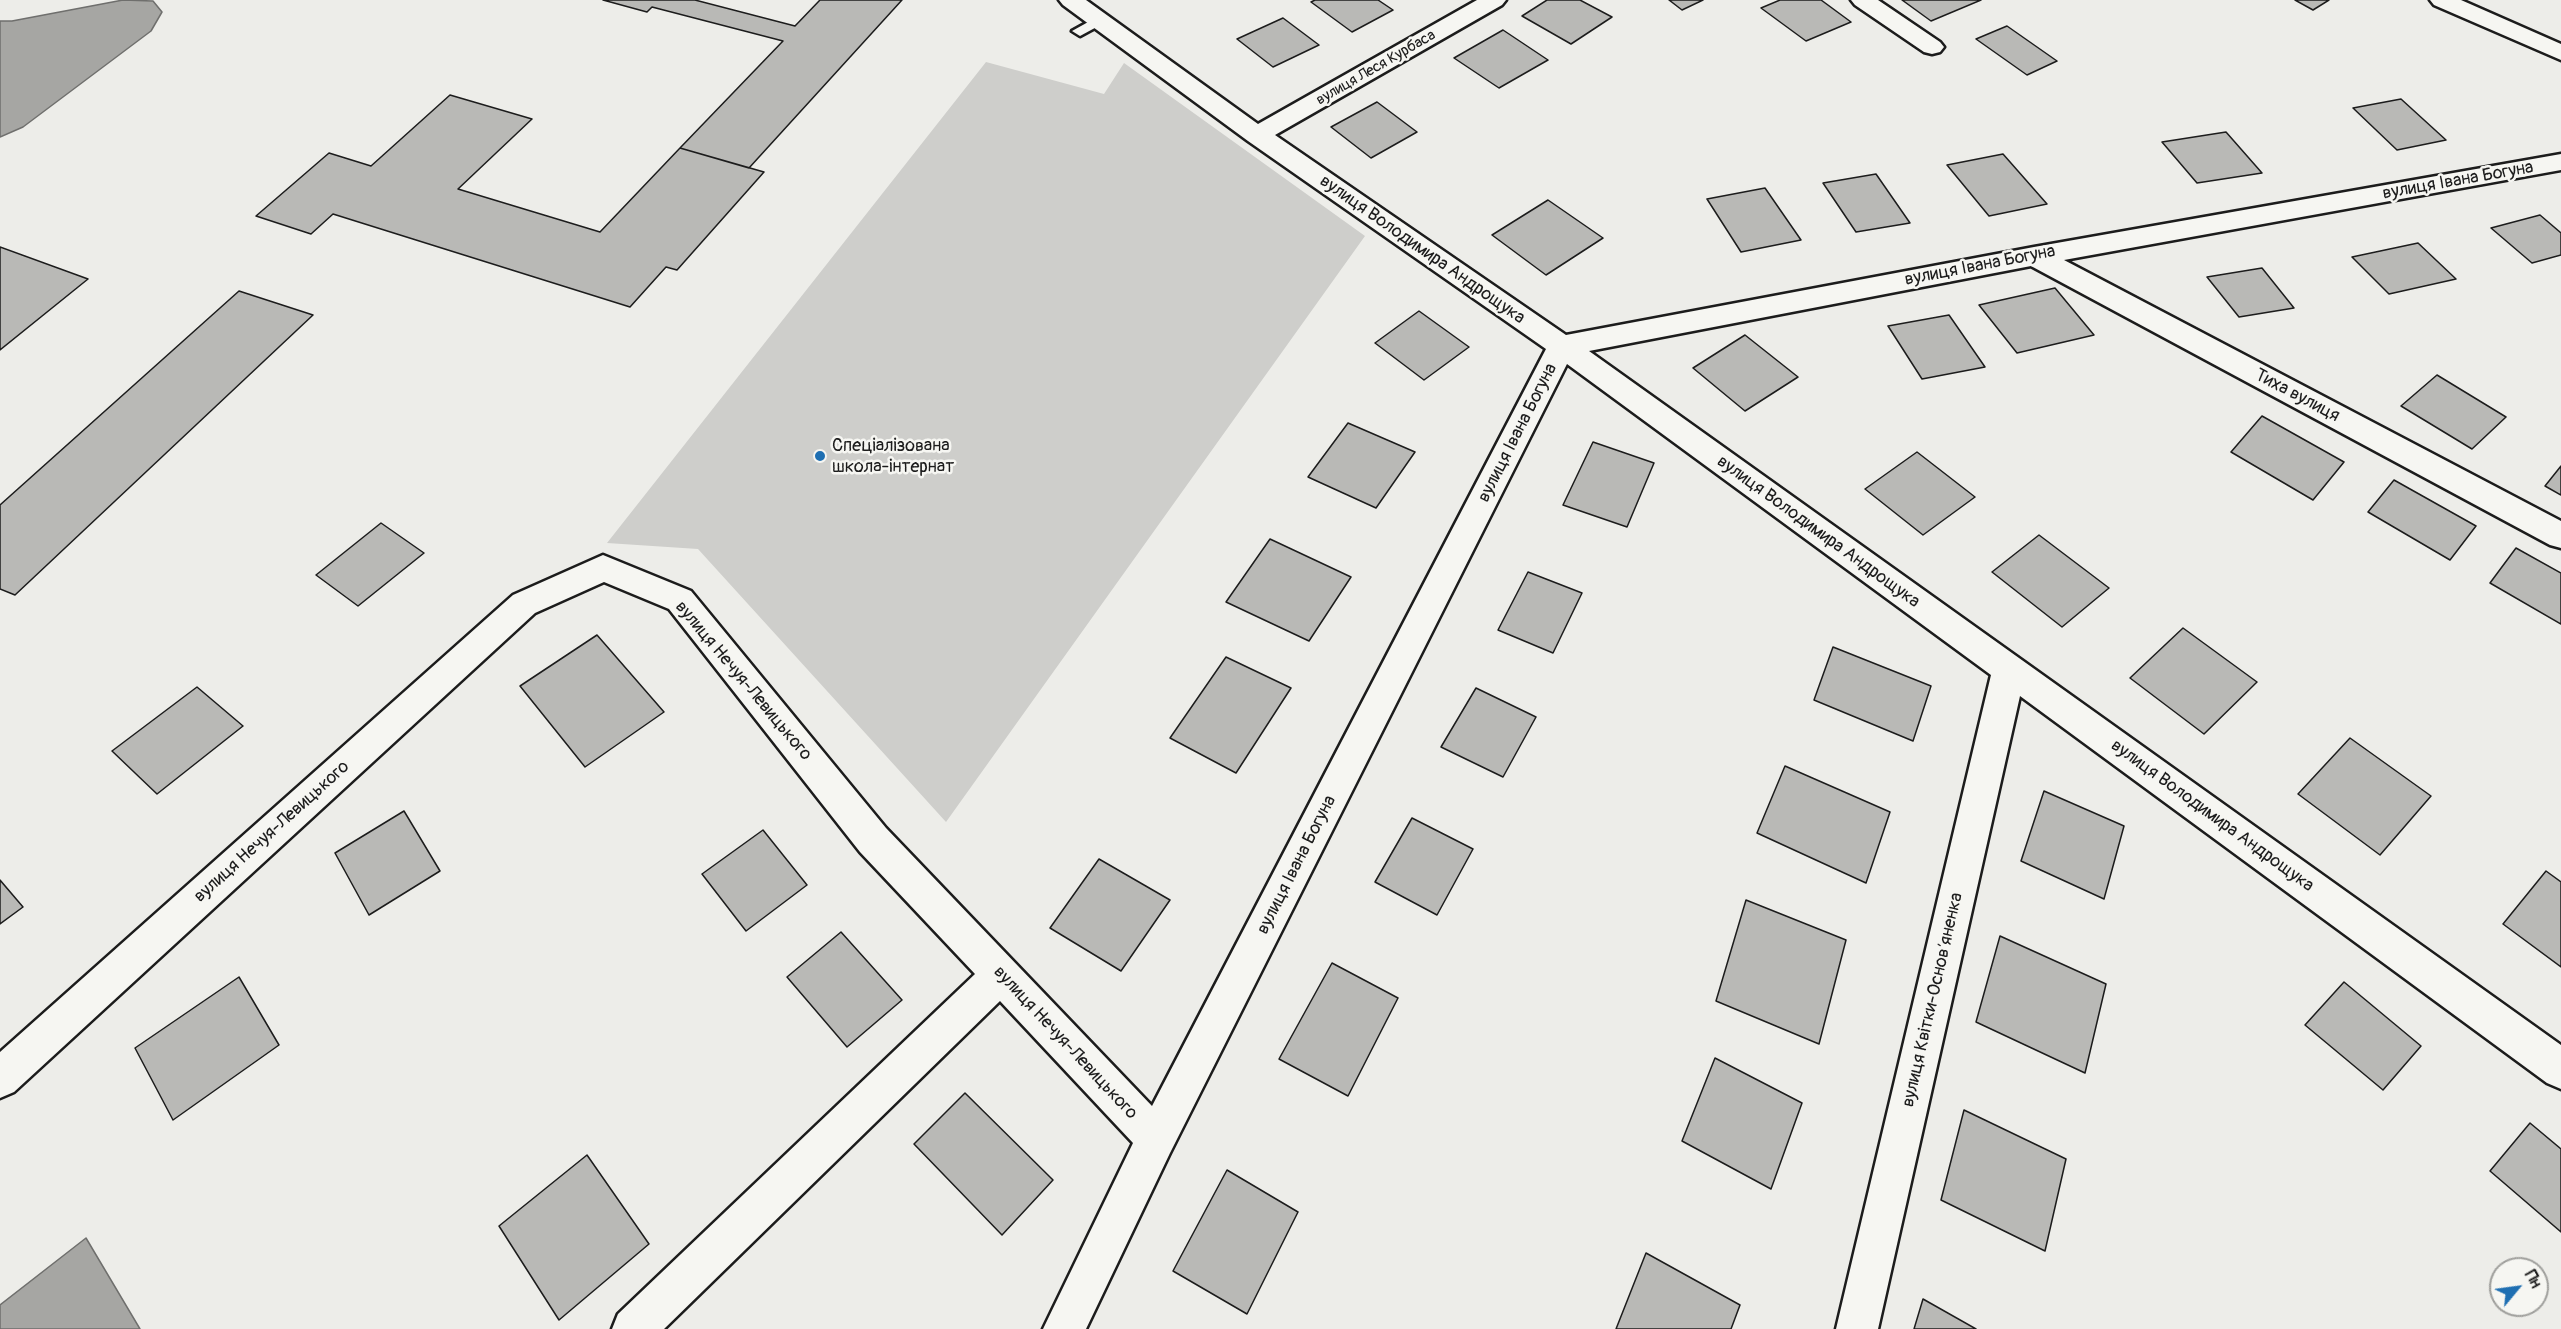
<!DOCTYPE html>
<meta charset="utf-8">
<style>
body{margin:0}
#map{position:relative;width:2561px;height:1329px;overflow:hidden;background:#edede9;font-family:Pangolin,sans-serif}
canvas{display:block}
.north{position:absolute;left:2489px;top:1257px;width:60px;height:60px;box-sizing:border-box;background:#f6f6f2;border:2px solid #9f9f9c;border-radius:50%;rotate:61deg;font-size:16px;font-weight:700;line-height:24px;text-align:center;color:#1c1c1c}
.north::after{content:'';display:block;margin:auto;width:21px;height:27px;background:#1f6fb2;clip-path:polygon(50% 0,100% 100%,50% 72%,0 100%)}
</style>
<div id="map">
<canvas width="2561" height="1329"></canvas>
<div class="north">Пн</div>
</div>
<script>
const context = document.querySelector('canvas').getContext('2d');
context.lineJoin = 'round';
function paint(path, color) { context.fillStyle = color; context.fill(path, 'evenodd'); }
function strokePath(path, color, width, dash) { context.strokeStyle = color; context.lineWidth = width; context.lineCap = dash ? 'butt' : 'round'; context.setLineDash(dash || []); context.stroke(path); }
function label(font, color, halo, rows, align = 'center') {
  context.font = font + ' Pangolin,sans-serif'; context.lineWidth = 5; context.setLineDash([]); context.textBaseline = 'middle'; context.strokeStyle = halo; context.fillStyle = color; for (const [text, x, y, turn = 0] of rows) {
    context.save(); context.translate(x, y); context.rotate((+turn || 0) * Math.PI / 180); context.textAlign = isNaN(turn) ? turn : align; if (halo) context.strokeText(text, 0, 0); context.fillText(text, 0, 0); context.restore();
  }
}
paint(new Path2D(`
 M 986,62 L 1104,94 L 1124,63 L 1365,236 L 946,822 L 698,549 L 607,543 Z`), '#cececb');
const water = new Path2D(`
 M 123,0 L 153,1 L 162,12 L 151,31 L 23,127 L 0,137 L 0,21 L 12,21 Z
 M 86,1238 L 140,1329 L 0,1329 L 0,1305 Z`);
paint(water, '#a6a6a3');
strokePath(water, '#6f6f6d', 1.5);
const building = new Path2D(`
 M 603,0 L 695,0 L 795,26 L 820,0 L 902,0 L 749,168 L 680,148 L 783,41 L 652,7 L 647,12 Z
 M 1315,0 L 1378,0 L 1393,10 L 1352,32 L 1311,2 Z
 M 1547,0 L 1580,0 L 1612,17 L 1571,44 L 1522,16 Z
 M 1669,0 L 1703,0 L 1682,10 Z
 M 1780,0 L 1821,0 L 1851,22 L 1806,41 L 1761,8 Z
 M 1902,0 L 1981,0 L 1931,21 Z
 M 2295,0 L 2329,0 L 2313,10 Z
 M 1283,18 L 1319,45 L 1273,67 L 1237,39 Z
 M 2007,26 L 2057,61 L 2027,75 L 1976,39 Z
 M 1503,30 L 1548,60 L 1499,88 L 1454,58 Z
 M 450,95 L 532,119 L 458,189 L 600,232 L 680,148 L 764,172 L 677,270 L 666,267 L 630,307 L 333,214 L 311,234 L 256,216 L 329,153 L 371,166 Z
 M 2401,99 L 2446,140 L 2397,150 L 2353,108 Z
 M 1377,102 L 1417,132 L 1371,158 L 1331,127 Z
 M 2226,132 L 2262,173 L 2197,183 L 2162,142 Z
 M 2003,154 L 2047,204 L 1989,216 L 1947,165 Z
 M 1876,174 L 1910,223 L 1856,232 L 1823,183 Z
 M 1765,188 L 1801,240 L 1741,252 L 1707,199 Z
 M 1548,200 L 1603,238 L 1546,275 L 1492,235 Z
 M 2540,215 L 2561,233 L 2561,255 L 2532,263 L 2491,228 Z
 M 2418,243 L 2456,279 L 2389,294 L 2352,257 Z
 M 0,247 L 88,279 L 0,350 Z
 M 2262,268 L 2294,308 L 2239,317 L 2207,277 Z
 M 2055,288 L 2094,335 L 2017,353 L 1979,305 Z
 M 239,291 L 313,315 L 15,595 L 0,589 L 0,505 Z
 M 1419,311 L 1469,347 L 1424,380 L 1375,343 Z
 M 1949,315 L 1985,367 L 1922,379 L 1888,326 Z
 M 1745,335 L 1798,377 L 1745,411 L 1693,368 Z
 M 2437,375 L 2506,417 L 2472,449 L 2401,406 Z
 M 2262,416 L 2344,462 L 2313,500 L 2231,452 Z
 M 1348,423 L 1415,452 L 1376,508 L 1308,477 Z
 M 1593,442 L 1654,463 L 1627,527 L 1563,505 Z
 M 1917,452 L 1975,497 L 1923,535 L 1865,489 Z
 M 2561,466 L 2561,495 L 2545,486 Z
 M 2394,480 L 2476,526 L 2450,560 L 2368,512 Z
 M 381,523 L 424,553 L 358,606 L 316,575 Z
 M 2039,535 L 2109,588 L 2062,627 L 1992,572 Z
 M 1270,539 L 1351,577 L 1309,641 L 1226,602 Z
 M 2516,548 L 2561,573 L 2561,624 L 2490,583 Z
 M 1528,572 L 1582,593 L 1553,653 L 1498,630 Z
 M 2183,628 L 2257,682 L 2204,734 L 2130,678 Z
 M 597,635 L 664,712 L 585,767 L 520,686 Z
 M 1833,647 L 1931,686 L 1913,741 L 1814,700 Z
 M 1226,657 L 1291,688 L 1236,773 L 1170,738 Z
 M 197,687 L 243,726 L 157,794 L 112,751 Z
 M 1476,688 L 1536,717 L 1503,777 L 1441,747 Z
 M 2350,738 L 2431,796 L 2380,855 L 2298,794 Z
 M 1785,766 L 1890,812 L 1866,883 L 1757,833 Z
 M 2044,791 L 2124,826 L 2104,899 L 2021,861 Z
 M 404,811 L 440,871 L 369,915 L 335,853 Z
 M 1412,818 L 1473,849 L 1437,915 L 1375,882 Z
 M 763,830 L 807,885 L 746,931 L 702,874 Z
 M 1099,859 L 1170,900 L 1121,971 L 1050,928 Z
 M 2546,871 L 2561,882 L 2561,967 L 2503,924 Z
 M 0,880 L 23,907 L 0,924 Z
 M 1746,900 L 1846,940 L 1819,1044 L 1716,1001 Z
 M 841,932 L 902,1000 L 847,1047 L 787,977 Z
 M 2000,936 L 2106,984 L 2085,1073 L 1976,1022 Z
 M 1332,963 L 1398,998 L 1348,1096 L 1279,1059 Z
 M 239,977 L 279,1045 L 173,1120 L 135,1048 Z
 M 2344,982 L 2421,1046 L 2383,1090 L 2305,1025 Z
 M 1715,1058 L 1802,1103 L 1771,1189 L 1682,1141 Z
 M 965,1093 L 1053,1180 L 1002,1235 L 914,1144 Z
 M 1964,1110 L 2066,1159 L 2045,1251 L 1941,1200 Z
 M 2530,1123 L 2561,1149 L 2561,1232 L 2490,1171 Z
 M 587,1155 L 649,1244 L 559,1320 L 499,1226 Z
 M 1227,1170 L 1298,1212 L 1247,1314 L 1173,1271 Z
 M 1646,1253 L 1740,1305 L 1731,1329 L 1616,1329 Z
 M 1923,1299 L 1976,1329 L 1914,1329 Z`);
paint(building, '#b9b9b6');
strokePath(building, '#1c1c1c', 1.5);
const service = new Path2D(`
 M 1099,16 L 1104,17 L 1106,20 L 1104,23 L 1080,36 L 1072,31 Z`);
const minor = new Path2D(`
 M 1059,0 L 1086,0 L 1258,124 L 1477,0 L 1506,0 L 1502,5 L 1275,135 L 1566,335 L 2034,247 L 2561,154 L 2561,170 L 2064,260 L 2561,521 L 2561,548 L 2550,545 L 2031,266 L 1589,351 L 2561,1045 L 2561,1089 L 2547,1083 L 2020,696 L 1878,1329 L 1836,1329 L 1991,675 L 1567,364 L 1170,1153 L 1086,1329 L 1043,1329 L 1133,1143 L 1000,1001 L 664,1329 L 612,1329 L 618,1314 L 975,974 L 860,852 L 669,609 L 604,582 L 535,613 L 14,1092 L 0,1098 L 0,1052 L 513,595 L 603,555 L 691,591 L 886,828 L 1152,1106 L 1546,349 L 1248,141 L 1063,5 Z
 M 1851,0 L 1878,0 L 1940,42 L 1944,47 L 1940,52 L 1932,54 L 1924,52 L 1855,5 Z
 M 2430,0 L 2461,0 L 2561,44 L 2561,60 L 2434,5 Z`);
strokePath(service, '#1c1c1c', 5);
strokePath(minor, '#1c1c1c', 5);
paint(service, '#f6f6f2');
paint(minor, '#f6f6f2');
for (const [x, y, r, color] of [
 [820,456,6,"#1f6fb2"]
]) { const dot = new Path2D(); dot.arc(x, y, r, 0, 2 * Math.PI); context.fillStyle = color; context.fill(dot); strokePath(dot, '#f6f6f2', 2); }
label('15px', '#1c1c1c', '#f6f6f2', [
 ["вулиця Леся Курбаса",1376,68,-30]
]);
label('18px', '#1c1c1c', '#f6f6f2', [
 ["вулиця Івана Богуна",2458,181,-10],
 ["вулиця Володимира Андрощука",1422,250,35],
 ["вулиця Івана Богуна",1980,266,-11],
 ["Тиха вулиця",2297,396,28],
 ["вулиця Івана Богуна",1518,433,-63],
 ["вулиця Володимира Андрощука",1818,532,36],
 ["вулиця Нечуя-Левицького",743,681,50],
 ["вулиця Володимира Андрощука",2212,816,36],
 ["вулиця Нечуя-Левицького",272,832,-42],
 ["вулиця Івана Богуна",1297,865,-63],
 ["вулиця Квітки-Основʼяненка",1933,1000,-77],
 ["вулиця Нечуя-Левицького",1065,1043,47]
]);
label('18px', '#1c1c1c', '#f6f6f2', [
 ["Спеціалізована",832,446],
 ["школа-інтернат",832,467]
], 'left');
</script>
